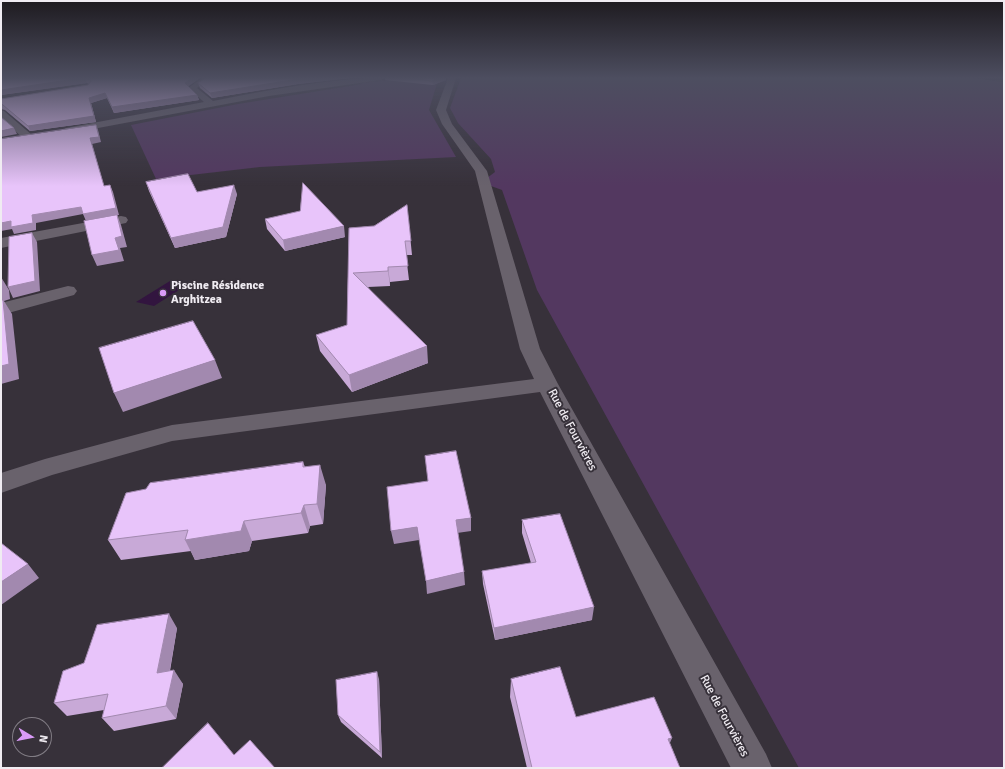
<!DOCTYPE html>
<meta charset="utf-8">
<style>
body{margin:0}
#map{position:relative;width:1005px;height:769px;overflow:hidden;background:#37313a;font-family:Signika,sans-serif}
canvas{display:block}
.frame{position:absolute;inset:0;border:2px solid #f0ecf2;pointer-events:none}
.north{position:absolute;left:12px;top:717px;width:40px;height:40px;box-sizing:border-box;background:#37313a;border:1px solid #817c84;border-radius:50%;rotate:100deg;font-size:11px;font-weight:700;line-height:16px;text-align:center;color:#f0ecf2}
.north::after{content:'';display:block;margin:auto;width:14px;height:18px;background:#d99af7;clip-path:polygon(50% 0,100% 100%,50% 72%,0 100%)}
</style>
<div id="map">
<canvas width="1005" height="769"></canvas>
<div class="frame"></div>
<div class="north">N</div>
</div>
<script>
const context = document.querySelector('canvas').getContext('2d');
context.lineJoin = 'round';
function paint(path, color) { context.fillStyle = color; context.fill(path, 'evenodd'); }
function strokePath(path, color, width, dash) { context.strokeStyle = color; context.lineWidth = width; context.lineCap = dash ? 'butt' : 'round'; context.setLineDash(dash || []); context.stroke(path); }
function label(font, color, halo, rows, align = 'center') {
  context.font = font + ' Signika,sans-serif'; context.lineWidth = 4; context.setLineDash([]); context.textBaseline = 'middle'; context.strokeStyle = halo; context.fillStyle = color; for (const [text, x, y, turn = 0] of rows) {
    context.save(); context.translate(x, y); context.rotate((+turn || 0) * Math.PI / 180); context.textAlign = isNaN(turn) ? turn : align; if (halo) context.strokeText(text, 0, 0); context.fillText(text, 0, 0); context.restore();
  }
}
paint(new Path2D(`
 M 409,78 L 438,80 L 429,110 L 456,157 L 260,167 L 156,179 L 131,125 L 238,104 L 362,84 L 360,83 Z
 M 461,78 L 974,78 L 1004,82 L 1004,768 L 799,768 L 537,290 L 502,190 L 491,186 L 487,178 L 495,172 L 491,159 L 458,123 L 450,108 Z`), '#533860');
paint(new Path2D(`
 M 170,281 L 190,283 L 154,306 L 136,302 Z`), '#32153f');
paint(new Path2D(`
 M 202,78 L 210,79 L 197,88 L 213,101 C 269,90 327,78 385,78 L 381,80 L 269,96 L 66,134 L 61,131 L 66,128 L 204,102 L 188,88 Z
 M 448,78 L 456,78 L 446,110 L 452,124 L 487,171 L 540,349 L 558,384 L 766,754 L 772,768 L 731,768 L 540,392 L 172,441 L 52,475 L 1,493 L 1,473 L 45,459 L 172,425 L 534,379 L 520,349 L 475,171 L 442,124 L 436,110 Z
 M 1,110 L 4,111 L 32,135 L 33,137 L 32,139 L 24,139 L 1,118 Z
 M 121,216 L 126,217 L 128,220 L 126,223 L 1,248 L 1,238 Z
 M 68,286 L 74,287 L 77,291 L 74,295 L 1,315 L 1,303 Z`), '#69626c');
paint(new Path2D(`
 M 1,78 L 200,78 L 188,86 L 197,95 L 199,100 L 114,113 L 107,98 L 91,103 L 96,122 L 30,131 L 5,110 L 1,109 L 1,99 L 88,85 L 89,84 L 87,83 L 1,95 Z
 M 206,78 L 350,78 L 298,84 L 212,98 L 200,88 L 198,83 Z
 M 385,78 L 446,78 L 446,80 L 433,85 L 385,80 Z
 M 146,182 L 197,192 L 237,194 L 226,237 L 175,248 L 149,191 Z
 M 407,205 L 412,255 L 406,255 L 409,280 L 390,282 L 390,286 L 368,287 L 428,363 L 352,392 L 320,351 L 316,335 L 347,325 L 349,228 L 374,226 Z
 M 265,219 L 345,237 L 285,251 L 267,229 Z
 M 303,462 L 305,467 L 326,485 L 323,524 L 310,526 L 308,533 L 252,541 L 249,551 L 195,560 L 191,551 L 121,560 L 108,540 Z
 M 522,520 L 592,620 L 495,640 L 483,584 L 482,571 L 531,563 L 522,533 Z
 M 177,628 L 170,671 L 183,684 L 176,719 L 114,731 L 102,718 L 104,710 L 67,716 L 54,703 L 84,663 Z
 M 379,679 L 382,758 L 341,722 L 338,715 Z
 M 511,679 L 576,717 L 670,744 L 680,768 L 527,768 L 510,697 Z`), '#c8a9d7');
paint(new Path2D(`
 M 82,78 L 85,78 L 87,83 L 1,95 L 1,90 Z
 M 192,78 L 200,78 L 186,88 L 185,83 Z
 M 305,78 L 350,78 L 298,84 L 212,98 L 210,93 Z
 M 438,78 L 446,78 L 446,80 L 433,85 L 432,81 Z
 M 105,93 L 107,98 L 91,103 L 96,122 L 30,131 L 28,126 L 89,98 Z
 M 197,95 L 199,100 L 114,113 L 112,107 Z
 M 96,125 L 98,130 L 101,142 L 92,144 L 106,193 L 104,186 L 90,138 Z
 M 14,128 L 17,134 L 1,137 L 1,131 Z
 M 110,185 L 113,192 L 119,215 L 117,215 L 121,225 L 127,247 L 120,248 L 124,261 L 97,266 L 92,255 L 86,221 L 83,214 L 36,223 L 36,230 L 14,234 L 12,229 L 1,231 L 1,223 L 32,215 Z
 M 234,185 L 237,194 L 226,237 L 175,248 L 171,238 Z
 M 344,226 L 345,237 L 285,251 L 283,240 Z
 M 32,233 L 37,242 L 40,291 L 13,298 L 8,287 Z
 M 388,267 L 390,282 L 390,286 L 388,271 Z
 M 1,277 L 9,290 L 10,299 L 4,301 L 12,314 L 19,379 L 1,384 Z
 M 427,346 L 428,363 L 352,392 L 349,375 Z
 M 215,360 L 222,378 L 123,412 L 114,393 Z
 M 320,465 L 326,485 L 323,524 L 317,504 Z
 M 304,505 L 310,526 L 308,533 L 301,513 Z
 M 471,518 L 471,531 L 457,533 L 456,520 Z
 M 244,521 L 252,541 L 249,551 L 195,560 L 185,540 Z
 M 417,527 L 419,540 L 394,544 L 391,531 Z
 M 28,564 L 39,578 L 1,605 L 1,582 Z
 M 464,572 L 465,585 L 427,594 L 426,581 Z
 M 594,607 L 592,620 L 495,640 L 494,628 Z
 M 169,614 L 177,628 L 167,686 L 157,673 Z
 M 174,670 L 183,684 L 176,719 L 166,706 Z
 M 377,672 L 379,679 L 382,758 L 380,752 Z
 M 672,738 L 665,755 L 668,739 Z`), '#a289af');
const building = new Path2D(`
 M 1,78 L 82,78 L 1,90 Z
 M 86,78 L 192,78 L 185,83 L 197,95 L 112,107 L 105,93 L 89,98 L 94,116 L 28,126 L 3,105 L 1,104 L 1,99 L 88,85 L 91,81 Z
 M 206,78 L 305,78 L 210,93 L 198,83 Z
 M 414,78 L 438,78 L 432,81 Z
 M 1,117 L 14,128 L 1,131 Z
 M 96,125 L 99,137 L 90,138 L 104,186 L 110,185 L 116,208 L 83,214 L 81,207 L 32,215 L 33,223 L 11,227 L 11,221 L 1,223 L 1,139 Z
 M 188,174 L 197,192 L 234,185 L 223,227 L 171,238 L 146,182 Z
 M 303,183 L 344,226 L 283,240 L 265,219 L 300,211 Z
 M 407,205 L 411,241 L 405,241 L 408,266 L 388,267 L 388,271 L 353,273 L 427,346 L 349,375 L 316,335 L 347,325 L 349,228 L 374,226 Z
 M 117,215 L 122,236 L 115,238 L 119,250 L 92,255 L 84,221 Z
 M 32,233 L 35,281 L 8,287 L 9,237 Z
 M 1,277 L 2,285 L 1,286 Z
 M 1,300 L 3,300 L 9,364 L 1,366 Z
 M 193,321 L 215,360 L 114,393 L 99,348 Z
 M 456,451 L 471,518 L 456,520 L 464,572 L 426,581 L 417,527 L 391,531 L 387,487 L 428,481 L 425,456 Z
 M 303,462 L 303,467 L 320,465 L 317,504 L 304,505 L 301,513 L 244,521 L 241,531 L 185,540 L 188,530 L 108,540 L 126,493 L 146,489 L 150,483 Z
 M 560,514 L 594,607 L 494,628 L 482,571 L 536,562 L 522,520 Z
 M 1,543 L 28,564 L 1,582 Z
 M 169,614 L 157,673 L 174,670 L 166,706 L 102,718 L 108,694 L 54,703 L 63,671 L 84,663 L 97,625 Z
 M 560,667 L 576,717 L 654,697 L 672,738 L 668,739 L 680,768 L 532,768 L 511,679 Z
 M 377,672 L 380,752 L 338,715 L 336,680 Z
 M 208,723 L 234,755 L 250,740 L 275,768 L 162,768 Z`);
paint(building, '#e8c4fa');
strokePath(building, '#a289af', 1);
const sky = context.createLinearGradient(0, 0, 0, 186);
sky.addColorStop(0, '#1e1b20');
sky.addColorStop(0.42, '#4d4e60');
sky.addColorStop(1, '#4d4e6000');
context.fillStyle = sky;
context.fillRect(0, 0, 1005, 186);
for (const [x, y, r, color] of [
 [163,293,4,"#d99af7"]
]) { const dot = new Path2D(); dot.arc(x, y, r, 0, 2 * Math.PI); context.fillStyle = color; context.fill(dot); strokePath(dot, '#37313a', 1.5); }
label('bold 12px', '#f0ecf2', '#37313a', [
 ["Piscine Résidence",171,286],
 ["Arghitzea",171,300]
], 'left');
label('12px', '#f0ecf2', '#37313a', [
 ["Rue de Fourvières",572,430,62],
 ["Rue de Fourvières",724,716,62]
]);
</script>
